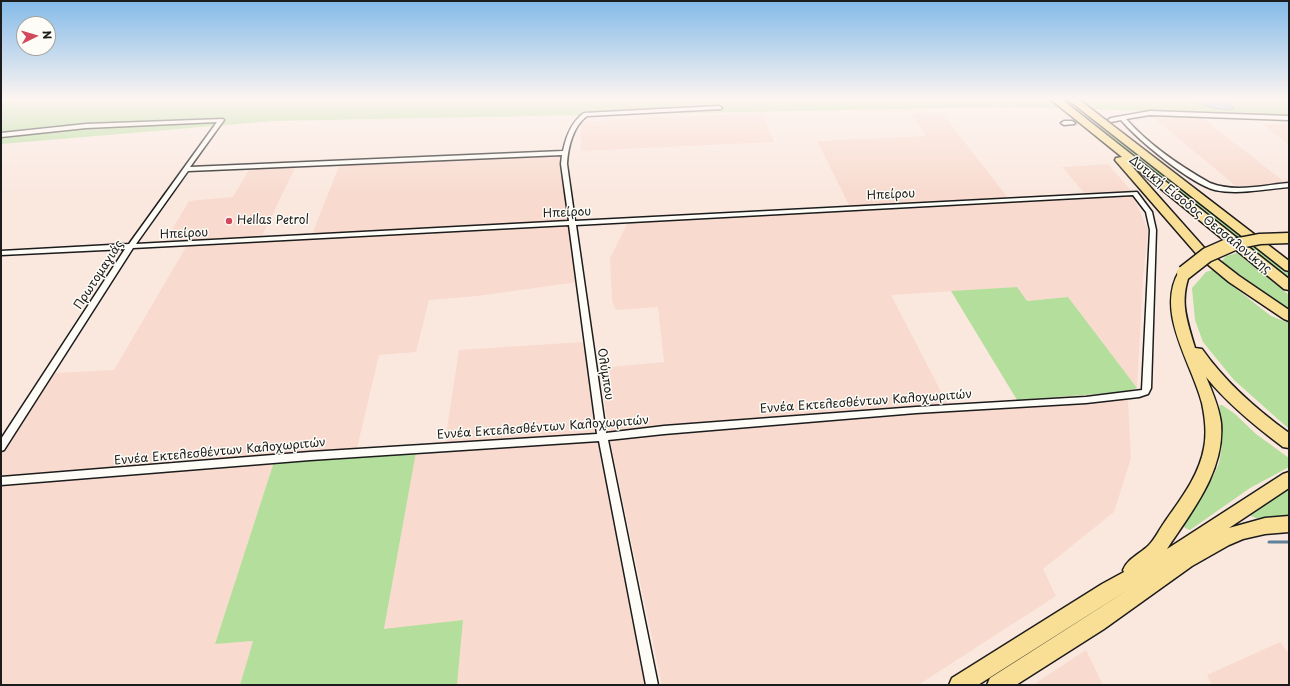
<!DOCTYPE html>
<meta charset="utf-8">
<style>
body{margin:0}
#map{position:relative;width:1290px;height:686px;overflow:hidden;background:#fae8df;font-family:"Playpen Sans",sans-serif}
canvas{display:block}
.frame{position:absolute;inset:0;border:2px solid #1c1c1c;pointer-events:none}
.north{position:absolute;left:16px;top:16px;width:40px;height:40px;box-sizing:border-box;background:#fdfcf7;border:1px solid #a3a29f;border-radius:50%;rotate:85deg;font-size:11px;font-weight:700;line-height:16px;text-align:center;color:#1c1c1c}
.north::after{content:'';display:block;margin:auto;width:14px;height:18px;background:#d1495b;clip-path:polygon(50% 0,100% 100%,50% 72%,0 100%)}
</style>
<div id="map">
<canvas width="1290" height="686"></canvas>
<div class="frame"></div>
<div class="north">N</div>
</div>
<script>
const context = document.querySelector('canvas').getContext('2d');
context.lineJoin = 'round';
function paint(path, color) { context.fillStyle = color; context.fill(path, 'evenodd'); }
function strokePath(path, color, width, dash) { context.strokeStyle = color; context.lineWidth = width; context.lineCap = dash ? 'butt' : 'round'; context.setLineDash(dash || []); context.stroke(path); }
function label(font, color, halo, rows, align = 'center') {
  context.font = font + ' "Playpen Sans",sans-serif'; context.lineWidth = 3; context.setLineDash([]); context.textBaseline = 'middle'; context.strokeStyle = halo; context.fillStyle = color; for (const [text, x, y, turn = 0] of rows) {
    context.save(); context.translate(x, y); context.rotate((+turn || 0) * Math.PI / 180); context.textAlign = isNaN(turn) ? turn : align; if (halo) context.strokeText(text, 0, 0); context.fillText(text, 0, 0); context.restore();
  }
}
paint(new Path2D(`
 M 942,113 L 1008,198 L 1085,194 L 1062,167 L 1108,164 L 1130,189 L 1148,230 L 1143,278 L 1137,388 L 1068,297 L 1026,301 L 1017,287 L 891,295 L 948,405 L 1124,392 L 1128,400 L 1131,458 L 1114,512 L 1043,569 L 1056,596 L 918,685 L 662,685 L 611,445 L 599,368 L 664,362 L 658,307 L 616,310 L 612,301 L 610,258 L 630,218 L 850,207 L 817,141 L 926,136 L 911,114 Z
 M 763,114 L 774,142 L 581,151 L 581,122 L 673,116 Z
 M 1151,116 L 1203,118 L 1287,184 L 1236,186 Z
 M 1262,124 L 1289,124 L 1289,145 Z
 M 555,154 L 561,155 L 578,282 L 477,296 L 429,300 L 416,352 L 379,355 L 357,448 L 1,476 L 1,454 L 55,373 L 114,370 L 186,247 L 161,248 L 189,201 L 233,197 L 250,168 L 296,166 L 261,238 L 312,234 L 340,164 Z
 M 583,342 L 649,685 L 457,685 L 463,620 L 384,630 L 417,445 L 445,442 L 459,350 Z
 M 274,462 L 215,644 L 253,641 L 240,685 L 1,685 L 1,484 Z
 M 1280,642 L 1289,654 L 1289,685 L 1212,685 L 1207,675 Z
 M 1086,650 L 1103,685 L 1033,685 Z`), '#f8dace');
paint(new Path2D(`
 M 1,98 L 1289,98 L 1289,116 L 1083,109 L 1289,270 L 1289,279 L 1073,109 L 1005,107 L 274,121 L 1,144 Z
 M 1237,253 L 1289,295 L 1289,309 L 1221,262 L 1226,256 Z
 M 1212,270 L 1271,316 L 1286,322 L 1289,319 L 1289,429 L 1234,380 L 1203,342 L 1195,320 L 1192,288 L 1206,272 Z
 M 1017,287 L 1027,301 L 1068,297 L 1137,388 L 1124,392 L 1017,400 L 951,291 Z
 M 1220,405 L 1222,405 L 1235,414 L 1256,434 L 1289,458 L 1289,467 L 1250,488 L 1190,530 L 1185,528 L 1183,524 C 1193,508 1217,475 1220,459 C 1223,442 1221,426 1219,409 Z
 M 416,452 L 384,629 L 463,620 L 457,685 L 240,685 L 253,641 L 215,644 L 274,462 Z
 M 1289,486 L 1289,517 C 1278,516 1253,524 1248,512 Z`), '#b3de9b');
const water = new Path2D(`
 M 1224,98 L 1234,109 C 1222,111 1202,106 1192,99 Z`);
paint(water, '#8dc4eb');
strokePath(water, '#608198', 1);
strokePath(new Path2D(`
 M 1269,542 L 1289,542`), '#608198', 3);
strokePath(new Path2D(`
 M 1072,123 L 1111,120`), '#d9c9c2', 6, [6, 3]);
const street = new Path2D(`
 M 719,106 L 722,108 L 721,109 L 587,116 C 573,126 568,147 567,164 L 575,221 L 1137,192 L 1152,212 L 1156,230 L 1151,388 L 1148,394 L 1139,397 L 1086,403 L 916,413 L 664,434 L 608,440 L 658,685 L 646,685 L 599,441 L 310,460 L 1,485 L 1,477 L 310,452 L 597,434 L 569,225 L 133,248 L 4,450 L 1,451 L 1,439 L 125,249 L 1,255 L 1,251 L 129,244 L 217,122 L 86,128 L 1,137 L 1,133 L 86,124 L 223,119 L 224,120 L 190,167 L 563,151 C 566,137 571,122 584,113 ZM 562,155 L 561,164 L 569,221 L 136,244 L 188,171 ZM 1133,195 L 1146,212 L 1150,230 L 1142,390 L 1086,397 L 916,407 L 664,426 L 606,433 L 576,225 Z
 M 1150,111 L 1289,116 L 1289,120 L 1150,115 L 1126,119 C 1149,145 1180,166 1210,183 C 1234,193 1264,185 1289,183 L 1289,187 C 1265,189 1238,195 1215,190 C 1191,184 1138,140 1121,120 L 1111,122 L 1108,120 L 1111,118 Z
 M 1072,121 L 1075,123 L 1074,124 L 1064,125 L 1061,123 L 1064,121 Z`);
const highway = new Path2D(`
 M 1049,98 L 1060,98 L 1289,279 L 1289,290 L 1284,289 L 1128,162 L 1208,252 L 1239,276 L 1289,310 L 1289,321 L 1284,319 L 1229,282 L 1200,258 L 1115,160 L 1116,158 L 1122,157 Z
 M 1066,98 L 1077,98 L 1289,261 L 1289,271 L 1285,270 Z
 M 1184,269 L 1188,270 L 1190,273 C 1179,302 1187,320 1195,348 L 1202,349 C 1226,383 1256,409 1289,433 L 1289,448 L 1283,447 C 1255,426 1228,404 1206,377 C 1212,391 1219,407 1221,423 C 1225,471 1192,511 1167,549 L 1283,474 L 1289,472 L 1289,488 L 1229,528 L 1265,518 L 1289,516 L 1289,532 L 1265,534 L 1243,539 L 1229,545 L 1192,566 L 1104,629 L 1016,685 L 987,685 L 990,678 L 1134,586 L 978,685 L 949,685 L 952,678 L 1102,584 L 1124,572 L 1123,570 C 1128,558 1140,554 1149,545 C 1155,539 1159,530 1164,523 C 1180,500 1199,476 1204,448 C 1207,434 1205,417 1202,403 C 1192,363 1154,311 1180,270 Z`);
strokePath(street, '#1c1c1c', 3);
strokePath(highway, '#1c1c1c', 3);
paint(street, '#fdfcf7');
paint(highway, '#f9df96');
const highwayBridgeFar1 = new Path2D(`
 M 1229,245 L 1260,239 L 1289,238`);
const highwayBridge = new Path2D(`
 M 1184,273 L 1207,255 L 1232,244`);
strokePath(highwayBridgeFar1, '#1c1c1c', 13, []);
strokePath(highwayBridge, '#1c1c1c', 17, []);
strokePath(highwayBridgeFar1, '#f9df96', 10);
strokePath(highwayBridge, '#f9df96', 14);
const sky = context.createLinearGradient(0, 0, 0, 194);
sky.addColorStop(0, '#83bae9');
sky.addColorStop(0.51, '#fdf5f1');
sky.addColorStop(1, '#fdf5f100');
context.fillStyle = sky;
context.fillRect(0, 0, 1290, 194);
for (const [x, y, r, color] of [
 [229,221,4,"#d1495b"]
]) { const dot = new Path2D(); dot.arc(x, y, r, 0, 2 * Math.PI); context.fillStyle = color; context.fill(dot); strokePath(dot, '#fdfcf7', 1.5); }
label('12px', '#1c1c1c', '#fdfcf7', [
 ["Ηπείρου",891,195,-3],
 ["Ηπείρου",567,213,-3],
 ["Δυτική Είσοδος Θεσσαλονίκης",1200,215,39],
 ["Ηπείρου",184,234,-3],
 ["Πρωτομαγιάς",99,275,-57],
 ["Ολύμπου",605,374,81],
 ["Εννέα Εκτελεσθέντων Καλοχωριτών",866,402,-4],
 ["Εννέα Εκτελεσθέντων Καλοχωριτών",543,428,-4],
 ["Εννέα Εκτελεσθέντων Καλοχωριτών",220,452,-5]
]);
label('12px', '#1c1c1c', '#fdfcf7', [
 ["Hellas Petrol",237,221]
], 'left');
</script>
